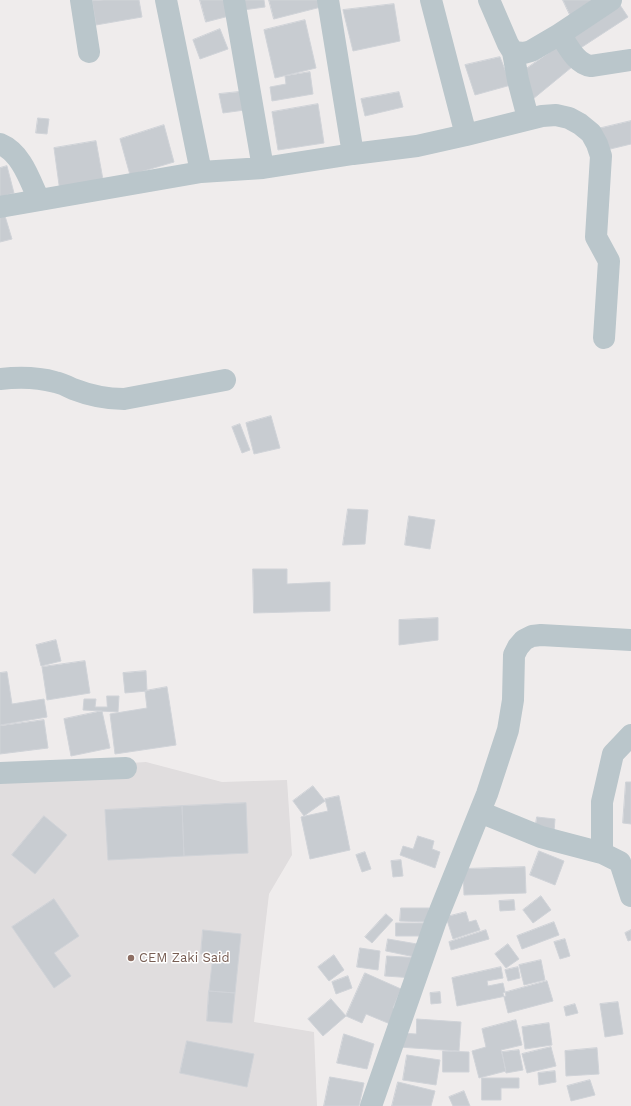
<!DOCTYPE html>
<style>
body{margin:0}
canvas{display:block;background:#efecec}
</style>
<canvas width="631" height="1106"></canvas>
<script>
const context = document.querySelector('canvas').getContext('2d');
context.lineJoin = 'round';
function paint(path, color) { context.fillStyle = color; context.fill(path, 'evenodd'); }
function strokePath(path, color, width, dash) { context.strokeStyle = color; context.lineWidth = width; context.lineCap = dash ? 'butt' : 'round'; context.setLineDash(dash || []); context.stroke(path); }
function label(font, color, halo, rows, align = 'center') {
  context.font = font + ' "Work Sans",sans-serif'; context.lineWidth = 3; context.setLineDash([]); context.textBaseline = 'middle'; context.strokeStyle = halo; context.fillStyle = color; for (const [text, x, y, turn = 0] of rows) {
    context.save(); context.translate(x, y); context.rotate((+turn || 0) * Math.PI / 180); context.textAlign = isNaN(turn) ? turn : align; if (halo) context.strokeText(text, 0, 0); context.fillText(text, 0, 0); context.restore();
  }
}
paint(new Path2D(`
 M 146,762 L 222,782 L 287,780 L 292,855 L 269,894 L 254,1022 L 314,1032 L 317,1106 L 0,1106 L 0,771 Z`), '#e0ddde');
const building = new Path2D(`
 M 104,0 L 139,0 L 142,17 L 96,25 L 92,1 Z
 M 200,0 L 229,0 L 233,15 L 206,22 Z
 M 242,0 L 264,0 L 265,7 L 243,10 Z
 M 269,0 L 319,0 L 321,7 L 274,19 Z
 M 563,0 L 592,0 L 571,17 Z
 M 618,2 L 628,17 L 579,49 L 569,34 Z
 M 394,4 L 400,41 L 353,51 L 343,10 Z
 M 305,20 L 316,68 L 275,78 L 264,30 Z
 M 220,29 L 228,49 L 200,59 L 193,40 Z
 M 560,45 L 572,67 L 533,99 L 519,74 Z
 M 500,57 L 511,85 L 475,95 L 465,65 Z
 M 310,72 L 313,94 L 272,101 L 270,87 L 286,84 L 285,76 Z
 M 248,91 L 252,109 L 223,113 L 219,94 Z
 M 399,92 L 403,107 L 365,116 L 361,99 Z
 M 318,104 L 324,143 L 278,150 L 272,112 Z
 M 38,118 L 49,119 L 47,134 L 36,133 Z
 M 631,121 L 631,144 L 598,152 L 593,130 Z
 M 164,125 L 174,162 L 130,175 L 120,139 Z
 M 96,141 L 104,185 L 60,192 L 54,148 Z
 M 7,166 L 14,193 L 0,197 L 0,168 Z
 M 5,216 L 12,239 L 0,242 L 0,218 Z
 M 271,416 L 280,448 L 254,454 L 246,423 Z
 M 240,424 L 250,450 L 242,453 L 232,427 Z
 M 348,509 L 368,510 L 365,544 L 343,545 Z
 M 409,516 L 435,520 L 430,549 L 405,545 Z
 M 253,569 L 287,569 L 287,584 L 330,582 L 330,611 L 254,613 Z
 M 438,618 L 438,640 L 399,645 L 399,620 Z
 M 56,640 L 61,661 L 41,666 L 36,645 Z
 M 85,661 L 90,693 L 47,700 L 42,667 Z
 M 146,671 L 147,691 L 125,693 L 123,673 Z
 M 7,672 L 12,704 L 44,699 L 47,717 L 0,725 L 0,673 Z
 M 167,687 L 176,745 L 115,754 L 110,714 L 147,708 L 145,691 Z
 M 107,696 L 119,696 L 118,712 L 83,710 L 84,699 L 96,699 L 95,707 L 107,707 Z
 M 102,711 L 110,748 L 71,756 L 64,719 Z
 M 44,720 L 48,748 L 0,754 L 0,726 Z
 M 626,782 L 631,782 L 631,824 L 623,823 Z
 M 313,786 L 325,801 L 304,816 L 293,801 Z
 M 339,796 L 350,850 L 310,859 L 301,817 L 328,811 L 325,799 Z
 M 246,803 L 248,853 L 184,856 L 182,806 Z
 M 182,806 L 184,856 L 108,860 L 105,810 Z
 M 44,816 L 67,835 L 35,874 L 12,855 Z
 M 537,817 L 555,819 L 554,832 L 535,830 Z
 M 418,836 L 434,841 L 432,849 L 440,852 L 435,868 L 400,855 L 403,846 L 413,849 Z
 M 539,851 L 564,861 L 555,885 L 530,875 Z
 M 365,852 L 371,869 L 362,872 L 356,855 Z
 M 401,860 L 403,876 L 393,877 L 391,861 Z
 M 525,867 L 526,893 L 464,895 L 463,869 Z
 M 541,896 L 551,910 L 533,923 L 523,910 Z
 M 54,899 L 79,936 L 54,953 L 71,976 L 54,988 L 12,927 Z
 M 514,900 L 515,910 L 500,911 L 499,901 Z
 M 401,908 L 429,908 L 428,922 L 400,921 Z
 M 466,912 L 469,922 L 476,920 L 480,930 L 453,939 L 446,917 Z
 M 386,914 L 393,920 L 372,943 L 365,937 Z
 M 554,922 L 559,935 L 522,949 L 517,936 Z
 M 396,923 L 427,923 L 427,936 L 396,936 Z
 M 203,930 L 241,934 L 235,993 L 209,991 L 213,955 L 201,954 Z
 M 486,930 L 489,939 L 451,950 L 449,942 Z
 M 631,930 L 631,940 L 628,941 L 625,933 Z
 M 388,939 L 417,944 L 415,957 L 386,951 Z
 M 565,939 L 570,956 L 560,959 L 554,942 Z
 M 508,944 L 519,959 L 506,968 L 495,954 Z
 M 360,948 L 380,951 L 378,970 L 357,967 Z
 M 334,955 L 344,970 L 329,981 L 318,967 Z
 M 387,956 L 421,958 L 414,978 L 385,976 Z
 M 541,960 L 545,980 L 524,985 L 519,965 Z
 M 501,967 L 503,978 L 487,981 L 488,986 L 503,983 L 506,996 L 457,1006 L 452,978 Z
 M 518,967 L 520,978 L 508,981 L 505,970 Z
 M 365,973 L 401,989 L 393,1008 L 401,1011 L 395,1026 L 366,1014 L 362,1023 L 346,1016 Z
 M 348,976 L 352,988 L 336,994 L 332,982 Z
 M 547,981 L 553,1001 L 508,1013 L 503,993 Z
 M 209,991 L 235,993 L 232,1023 L 207,1021 Z
 M 440,992 L 441,1003 L 431,1004 L 430,993 Z
 M 331,999 L 346,1016 L 323,1036 L 308,1019 Z
 M 618,1002 L 623,1034 L 605,1037 L 600,1004 Z
 M 575,1004 L 578,1013 L 566,1016 L 564,1007 Z
 M 417,1019 L 461,1022 L 459,1051 L 398,1047 L 400,1033 L 416,1034 Z
 M 516,1020 L 522,1045 L 501,1050 L 506,1071 L 479,1078 L 472,1051 L 486,1047 L 482,1029 Z
 M 549,1023 L 552,1045 L 525,1049 L 522,1027 Z
 M 344,1034 L 374,1044 L 367,1069 L 337,1063 Z
 M 187,1041 L 254,1054 L 247,1087 L 180,1073 Z
 M 551,1047 L 556,1066 L 527,1073 L 522,1054 Z
 M 597,1048 L 599,1074 L 566,1076 L 565,1051 Z
 M 519,1050 L 523,1070 L 506,1073 L 502,1052 Z
 M 443,1051 L 469,1052 L 469,1072 L 443,1072 Z
 M 407,1055 L 440,1060 L 436,1085 L 403,1080 Z
 M 555,1071 L 556,1082 L 539,1085 L 538,1073 Z
 M 330,1077 L 364,1083 L 359,1106 L 324,1106 Z
 M 482,1078 L 519,1078 L 519,1088 L 501,1088 L 501,1100 L 482,1100 Z
 M 590,1080 L 595,1095 L 571,1101 L 567,1086 Z
 M 398,1082 L 435,1091 L 431,1106 L 392,1106 Z
 M 464,1091 L 470,1106 L 453,1106 L 449,1097 Z`);
paint(building, '#c8ccd1');
strokePath(building, '#d0d3d8', 1);
strokePath(new Path2D(`
 M 81,0 L 89,52
 M 166,0 L 201,172
 M 234,0 L 263,168
 M 328,0 L 353,154
 M 431,0 L 466,135
 M 489,0 L 508,44 L 513,52 L 524,53 L 531,51 L 560,34 L 611,0
 M 560,34 C 568,46 576,64 591,66 L 631,60
 M 513,52 L 518,80 L 528,118
 M 0,144 C 22,153 30,181 39,200
 M 0,207 L 201,172 L 263,168 L 353,154 L 417,146 L 466,135 L 542,116 L 556,115 L 569,118 L 580,124 L 591,133 L 597,144 L 601,156 L 596,237 L 609,261 L 604,338
 M 0,379 C 18,377 37,377 55,382 C 61,383 67,386 73,389 C 91,396 105,399 124,399 L 225,380
 M 631,735 L 613,754 L 602,802 L 602,853 L 620,862 L 631,896
 M 0,773 L 126,768
 M 480,812 L 541,837 L 602,853
 M 371,1106 L 435,923 L 487,794 L 508,730 L 513,700 L 514,655 L 518,647 L 524,640 L 532,636 L 541,635 L 631,640`), '#bac6cb', 22);
for (const [x, y, r, color] of [
 [131,958,4,"#8d6e63"]
]) { const dot = new Path2D(); dot.arc(x, y, r, 0, 2 * Math.PI); context.fillStyle = color; context.fill(dot); strokePath(dot, '#fff', 1.5); }
label('13px', '#785e54', '#fff', [
 ["CEM Zaki Said",139,958]
], 'left');
</script>
